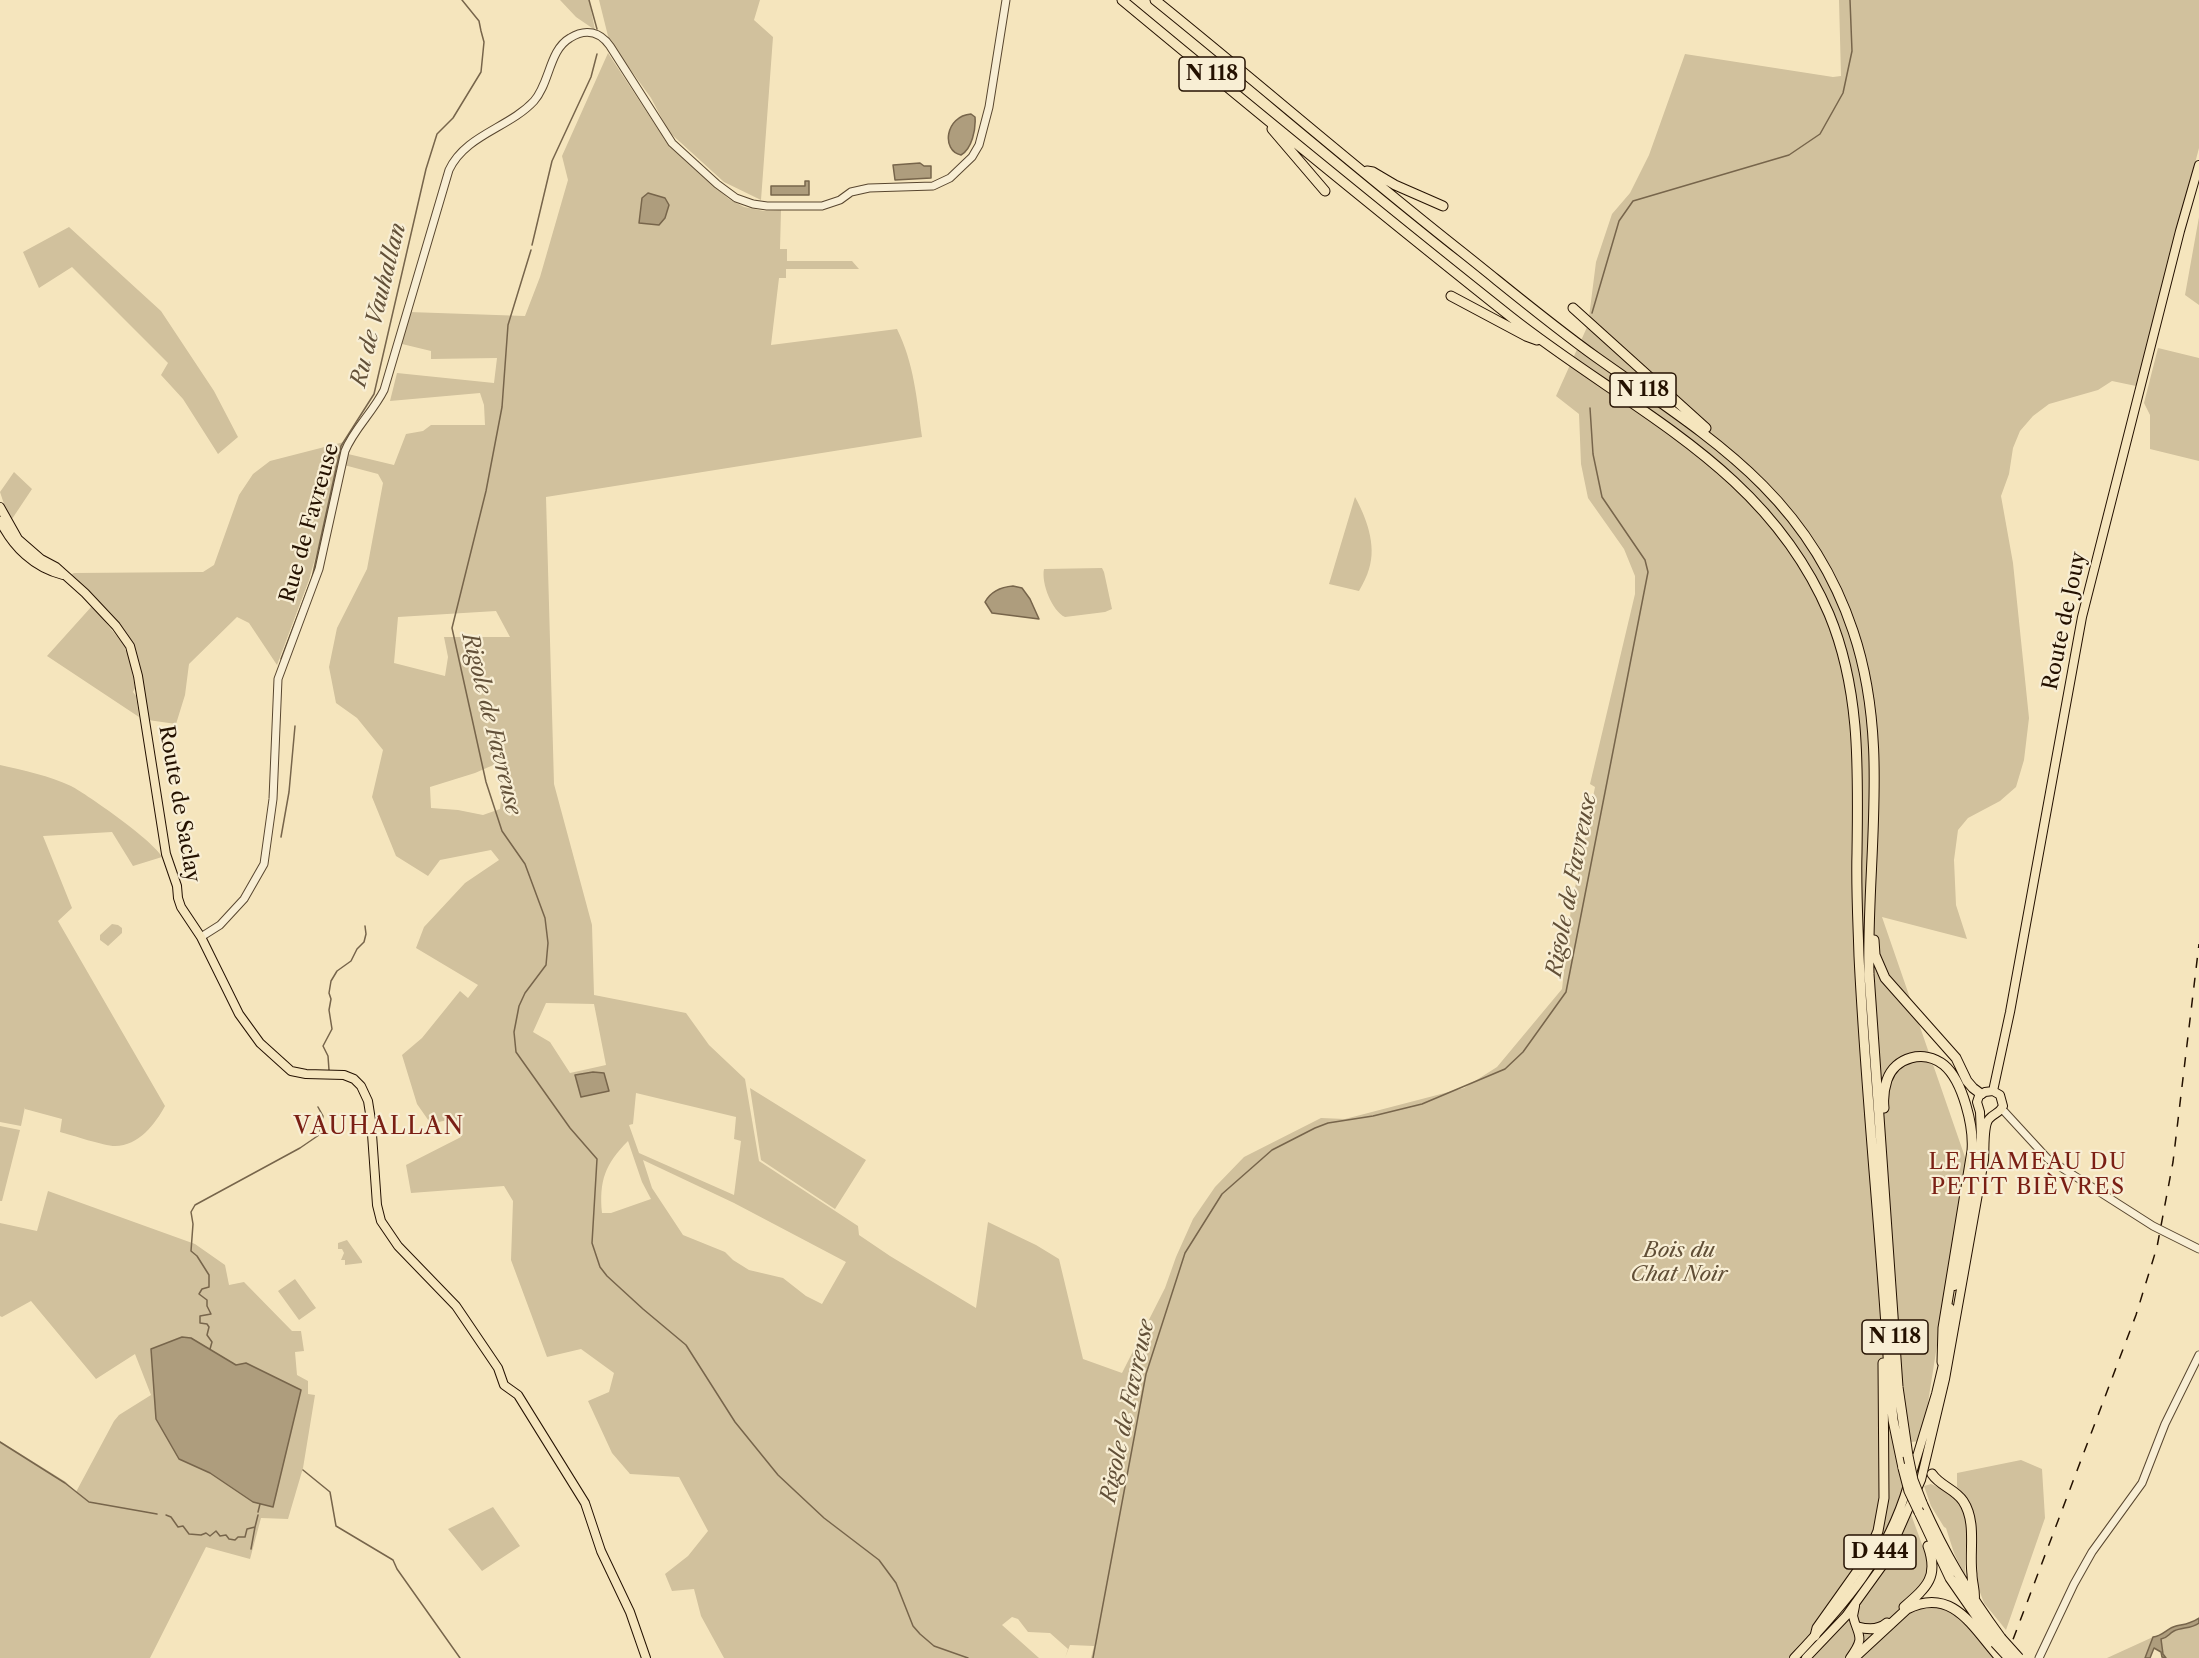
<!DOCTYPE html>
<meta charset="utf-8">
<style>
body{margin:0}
canvas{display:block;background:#f5e5bd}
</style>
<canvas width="2199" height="1658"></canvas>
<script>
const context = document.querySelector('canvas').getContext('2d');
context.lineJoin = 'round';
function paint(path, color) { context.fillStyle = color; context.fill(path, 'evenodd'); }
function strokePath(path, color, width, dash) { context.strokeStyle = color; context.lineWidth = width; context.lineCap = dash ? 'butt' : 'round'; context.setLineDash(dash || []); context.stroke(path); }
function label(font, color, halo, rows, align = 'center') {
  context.font = font + ' "Libre Caslon Text",serif'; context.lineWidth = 4.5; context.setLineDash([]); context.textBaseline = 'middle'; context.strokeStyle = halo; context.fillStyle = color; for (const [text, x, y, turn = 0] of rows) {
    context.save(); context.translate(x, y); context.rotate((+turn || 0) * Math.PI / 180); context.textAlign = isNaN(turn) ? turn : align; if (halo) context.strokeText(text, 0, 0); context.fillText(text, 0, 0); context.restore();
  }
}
paint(new Path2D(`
 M 560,0 L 589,0 L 595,30 L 576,17 Z
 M 599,0 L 760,0 L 754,20 L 773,37 L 761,200 L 724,182 L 669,132 L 651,98 L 609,40 Z
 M 1839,0 L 2199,0 L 2199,148 L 2136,386 L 2112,381 L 2098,390 L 2049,404 L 2033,416 L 2020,431 L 2013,448 L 2009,474 L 2001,496 L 2013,563 L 2029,718 L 2024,760 L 2016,787 L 2000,801 L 1968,818 L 1958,830 L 1954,860 L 1956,905 L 1967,939 L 1882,917 L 1966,1160 L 1922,1441 L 1910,1442 L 1902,1490 L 1930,1566 L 1922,1589 L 1926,1604 L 1955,1611 L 1995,1658 L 1091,1658 L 1094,1646 L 1070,1645 L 1065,1658 L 1068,1649 L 1050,1633 L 1028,1632 L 1018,1619 L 1012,1617 L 1002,1625 L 1039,1658 L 724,1658 L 701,1616 L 694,1589 L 672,1591 L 665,1574 L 688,1556 L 708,1531 L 679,1477 L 630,1474 L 612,1453 L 588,1401 L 609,1392 L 614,1373 L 581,1349 L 547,1357 L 511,1260 L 513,1201 L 504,1186 L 411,1193 L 406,1165 L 461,1137 L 455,1118 L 431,1124 L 417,1104 L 402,1055 L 422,1038 L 460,991 L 468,998 L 478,985 L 416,948 L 424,927 L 465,883 L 499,860 L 491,850 L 440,860 L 428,876 L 396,856 L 372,797 L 383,750 L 357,718 L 336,703 L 329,667 L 337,628 L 367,569 L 383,483 L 378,474 L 344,465 L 348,454 L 394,465 L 406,434 L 423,431 L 431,425 L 485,425 L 484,405 L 480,393 L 390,401 L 397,373 L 494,383 L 497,358 L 431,359 L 431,351 L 402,344 L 402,336 L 409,312 L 525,316 L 540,277 L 568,180 L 562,156 L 608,53 L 665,140 L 716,188 L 729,199 L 744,207 L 764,211 L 781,210 L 780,249 L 787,249 L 787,261 L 852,261 L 859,269 L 786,269 L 786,278 L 779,278 L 771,345 L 897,329 C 914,363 917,400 922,437 L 546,497 L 554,784 L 592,925 L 594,995 L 686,1013 L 709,1045 L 745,1079 L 759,1161 L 858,1226 L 859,1235 L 890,1256 L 976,1308 L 988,1222 L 1036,1245 L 1059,1259 L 1083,1359 L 1122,1373 L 1165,1288 L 1176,1257 L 1193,1219 L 1215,1187 L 1244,1157 L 1321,1118 L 1345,1119 L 1464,1088 L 1497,1067 L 1562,989 L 1571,908 L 1595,787 L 1590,784 L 1635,594 L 1635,576 L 1624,549 L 1588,498 L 1581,464 L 1579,414 L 1556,396 L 1588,325 L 1596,262 L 1612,214 L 1630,193 L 1649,155 L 1685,54 L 1833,77 L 1841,76 ZM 496,611 L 510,637 L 444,637 L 448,657 L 445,676 L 394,663 L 398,617 ZM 498,763 L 504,777 L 500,809 L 483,815 L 458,810 L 431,808 L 430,787 L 475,773 ZM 546,1003 L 594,1004 L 606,1065 L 570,1073 L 550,1042 L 533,1032 ZM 636,1093 L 736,1117 L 734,1139 L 741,1141 L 734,1195 L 639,1153 L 629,1125 L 633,1124 ZM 628,1141 L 642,1182 L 651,1199 L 611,1213 L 602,1213 C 599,1181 605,1164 628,1141 ZM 643,1160 L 734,1203 L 846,1262 L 822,1304 L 806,1296 L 783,1278 L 749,1270 L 733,1260 L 725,1252 L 683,1235 L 652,1188 Z
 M 2199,217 L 2199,305 L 2185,295 Z
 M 69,227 L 161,311 L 214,391 L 238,437 L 218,454 L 183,399 L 161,375 L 168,363 L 72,267 L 39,288 L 23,252 Z
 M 2158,348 L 2199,358 L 2199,461 L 2150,449 L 2150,415 L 2144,403 Z
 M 344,442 L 329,509 L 309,580 L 277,665 L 249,623 L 237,617 L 189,664 L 185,695 L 176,724 L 148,720 L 128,644 L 70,575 L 74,573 L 203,572 L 214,565 L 239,495 L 253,474 L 270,461 Z
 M 14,472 L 32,489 L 10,522 L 0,492 Z
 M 1355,497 C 1366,517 1377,545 1369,569 C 1367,576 1363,584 1359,591 L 1329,584 Z
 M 1102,568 L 1104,572 L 1112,609 L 1105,612 L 1065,617 C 1052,611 1041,583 1044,569 Z
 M 92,606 L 125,646 L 125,650 L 128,651 L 135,688 L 133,692 L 136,696 L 139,717 L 47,656 Z
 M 0,765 C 23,770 50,776 71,786 C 88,795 155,842 162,857 L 133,866 L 112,832 L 43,836 L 72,908 L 58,921 L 165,1106 C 155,1124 139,1146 115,1146 C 104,1146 72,1135 60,1132 L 62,1119 L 25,1109 L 25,1107 L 21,1126 L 0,1122 Z
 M 112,924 L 118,925 L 122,928 L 122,933 L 108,946 L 100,940 L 100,935 Z
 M 750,1088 L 866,1160 L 835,1209 L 761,1160 Z
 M 0,1126 L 20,1130 L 2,1201 L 0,1201 Z
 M 48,1191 L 195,1244 L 225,1265 L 229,1285 L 244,1282 L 292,1331 L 301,1331 L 304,1351 L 295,1352 L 297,1375 L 308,1381 L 308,1394 L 315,1395 L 303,1468 L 288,1519 L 261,1518 L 250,1559 L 206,1547 L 150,1658 L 0,1658 L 0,1441 L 66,1482 L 76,1492 L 114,1421 L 119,1415 L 151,1395 L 135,1354 L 96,1379 L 31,1301 L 2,1317 L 0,1316 L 0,1223 L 37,1231 Z
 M 347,1240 L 362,1261 L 362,1263 L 345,1265 L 345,1260 L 341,1260 L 344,1253 L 342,1249 L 338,1249 L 338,1243 Z
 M 295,1279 L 316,1308 L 299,1320 L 278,1291 Z
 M 2021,1460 L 2042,1469 L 2045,1518 L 2006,1630 L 1984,1603 L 1978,1587 L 1975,1516 L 1957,1487 L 1957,1473 Z
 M 1931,1484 C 1982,1506 1962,1533 1966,1578 L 1954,1553 L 1946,1528 L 1944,1527 L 1931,1506 L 1924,1486 Z
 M 493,1507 L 520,1546 L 482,1571 L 448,1529 Z
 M 2199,1623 L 2199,1658 L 2166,1658 L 2163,1654 L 2161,1639 C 2166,1637 2170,1633 2174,1631 C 2183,1627 2191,1629 2199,1623 Z
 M 2153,1637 L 2145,1658 L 2107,1658 Z`), '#d1c19d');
const water = new Path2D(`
 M 971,114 L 975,117 C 976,129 972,149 961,155 C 941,151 945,116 971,114 Z
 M 920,163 L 924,166 L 931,166 L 931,178 L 895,180 L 893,165 Z
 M 805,181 L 809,181 L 809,195 L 771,195 L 771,186 L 805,186 Z
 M 648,193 L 665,198 L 669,205 L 665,218 L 659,225 L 639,223 L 642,198 Z
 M 1013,586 L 1022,588 L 1030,599 L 1039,619 L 992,613 L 985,602 C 991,591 1001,587 1013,586 Z
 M 593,1072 L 604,1073 L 609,1091 L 581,1097 L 575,1075 Z
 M 182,1337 L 191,1338 L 236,1365 L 246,1363 L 301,1390 L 273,1507 L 253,1502 L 210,1473 L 179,1459 L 156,1419 L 151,1349 Z
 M 2199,1618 L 2199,1623 C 2191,1629 2182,1627 2174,1631 C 2168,1634 2168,1638 2161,1639 L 2163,1654 L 2166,1658 L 2162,1657 L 2161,1652 L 2154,1648 L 2150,1658 L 2145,1658 L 2153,1637 C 2163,1636 2167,1628 2176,1626 C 2185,1624 2190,1624 2199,1618 Z`);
paint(water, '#ae9d7d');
strokePath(water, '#77654b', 1.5);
strokePath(new Path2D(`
 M 589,0 L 597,29
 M 532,245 L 552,161 L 591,77 L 597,54
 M 531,250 L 508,325 L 502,407 L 486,491 L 452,628 L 486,782 L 502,831 L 525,864 L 545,918 L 548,943 L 546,965 L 525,993 L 519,1006 L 514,1032 L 516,1052 L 570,1128 L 597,1159 L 592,1243 L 600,1267 L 607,1276 L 643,1309 L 686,1345 L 735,1422 L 778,1475 L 824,1518 L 879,1560 L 896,1583 L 913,1626 L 920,1634 L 934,1646 L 968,1658
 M 1592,313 L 1619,221 L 1633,201 L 1789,155 L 1820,134 L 1843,93 L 1852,51 L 1850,0
 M 281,659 L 312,578 L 341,446 L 374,394 L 426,169 L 437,134 L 453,118 L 481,72 L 484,42 L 481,31 L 479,21 L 462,0
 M 281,837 L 289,792 L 295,726
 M 329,1070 L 328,1056 L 323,1046 L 332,1029 L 329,1010 L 331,999 L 329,993 L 331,981 L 337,971 L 351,961 L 357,949 L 364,942 L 366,934 L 365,926
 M 210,1349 L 212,1342 L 207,1335 L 209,1327 L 207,1324 L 200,1323 L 200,1316 L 211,1314 L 207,1306 L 207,1300 L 199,1294 L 202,1289 L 209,1287 L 209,1275 L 197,1256 L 191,1251 L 193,1224 L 191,1212 L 195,1205 L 300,1148 L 319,1135 L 323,1116 L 318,1107
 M 0,1442 L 65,1483 L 89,1502 L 157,1514
 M 303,1470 L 330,1492 L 336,1526 L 393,1560 L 397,1569 L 460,1658
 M 258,1512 L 260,1504
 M 166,1515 L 171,1517 L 178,1527 L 183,1526 L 189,1534 L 201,1535 L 206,1533 L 210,1536 L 216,1531 L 220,1536 L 226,1535 L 229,1539 L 235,1540 L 238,1537 L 245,1537 L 247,1529 L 255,1527 L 258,1515
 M 251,1549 L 255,1527
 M 1093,1658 L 1146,1374 L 1185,1253 L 1222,1194 L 1272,1150 L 1315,1128 L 1328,1123 L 1373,1116 L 1422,1104 L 1505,1069 L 1523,1052 L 1566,992 L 1648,572 L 1645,560 L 1602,497 L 1593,454 L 1590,408`), '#77654b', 1.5);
const minor = new Path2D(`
 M 201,937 L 220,925 L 244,899 L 264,864 L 273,799 L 278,679 L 319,569 L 345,451 C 354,429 373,412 384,390 L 449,170 C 465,135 509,128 534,101 C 550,83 549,50 570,38 C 586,28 600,32 610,46 L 672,143 L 717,184 L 736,198 L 753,204 L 767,206 L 822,206 L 840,200 L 851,192 L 869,188 L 933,186 L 950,178 L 972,157 L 979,145 L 989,107 L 1006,0
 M 2002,1109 L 2048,1159 L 2153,1226 L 2199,1249
 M 2039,1658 L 2074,1584 L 2092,1552 L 2142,1483 L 2165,1424 L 2199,1355`);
const major = new Path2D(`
 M 0,507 L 18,539 L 41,559 L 56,567 L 85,593 L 116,626 L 130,646 L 138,676 L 166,854 L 177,886 L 178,898 L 181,907 L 201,937 L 239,1014 L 260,1043 L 291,1071 L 306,1074 L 344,1075 L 354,1079 L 361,1086 L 368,1101 L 371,1120 L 377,1205 L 381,1221 L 398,1246 L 456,1306 L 498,1368 L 504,1385 L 518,1395 L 585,1503 L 601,1551 L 630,1612 L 646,1658
 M 0,521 C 13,547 34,568 63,575
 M 1993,1091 L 2010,1012 L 2082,617 L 2180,231 L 2199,165
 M 1912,1473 L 1936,1394 L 1945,1356 L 1950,1308
 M 1794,1658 C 1844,1605 1887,1557 1908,1485
 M 1806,1658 L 1846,1616 L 1885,1562 L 1921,1480 L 1945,1379 L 1984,1160 C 1985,1150 1983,1126 1989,1119 C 1994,1113 1999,1114 2003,1106 L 2000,1095 L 1993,1091 L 1985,1092 L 1979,1096 L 1977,1102 L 1980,1112 L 1981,1138 L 1954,1286
 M 1850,1658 C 1866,1636 1858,1637 1853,1616 L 1855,1606`);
const highway = new Path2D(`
 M 1122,0 C 1251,107 1380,213 1511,317 C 1630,411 1766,466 1829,614 C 1861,691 1858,771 1857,853 C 1856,887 1858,922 1859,956 C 1866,1100 1882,1244 1890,1388 L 1893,1420 L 1903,1468
 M 1155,0 C 1258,83 1358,170 1462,252 C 1506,287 1550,324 1596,357 C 1707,436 1807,493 1853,631 C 1891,743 1866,860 1869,974 L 1898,1387 L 1908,1456
 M 1272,129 L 1325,191
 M 1367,171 L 1373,172 L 1395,185 L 1443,206
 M 1451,296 L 1526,336 L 1537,340
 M 1573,308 L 1706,428
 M 1874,940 L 1875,955 L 1885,978 L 1956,1058 L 1967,1081 L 1973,1088 L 1981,1094
 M 1884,1108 C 1883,1099 1884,1089 1887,1080 C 1895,1057 1924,1049 1944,1065 C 1963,1081 1974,1127 1972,1151 L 1943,1328 L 1942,1362
 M 1932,1474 C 1940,1486 1955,1489 1963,1501 C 1977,1522 1969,1551 1972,1574 C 1972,1584 1976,1592 1974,1602
 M 1922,1503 C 1945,1554 1967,1592 2001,1638
 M 1919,1512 L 1950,1578 L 1995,1643
 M 1904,1607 C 1927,1587 1939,1577 1928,1546
 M 1858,1627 C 1869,1630 1879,1630 1887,1623
 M 1815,1636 L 1817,1628 L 1866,1559 L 1878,1531 L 1884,1498 L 1883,1363
 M 1854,1658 L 1907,1609 C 1953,1586 1973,1628 2000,1658`);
strokePath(minor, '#58462f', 9);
strokePath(major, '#241100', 10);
strokePath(highway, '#241100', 11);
strokePath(minor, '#f8eed4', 7);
strokePath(major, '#f5e5bd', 8);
strokePath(highway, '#f5e5bd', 9);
strokePath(new Path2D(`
 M 2006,1658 L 2136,1315 L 2157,1247 L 2173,1162 L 2199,944`), '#241100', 1.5, [10, 10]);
const highwayBridge = new Path2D(`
 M 1908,1456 L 1913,1480 L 1922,1503
 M 1903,1468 L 1909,1491 L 1919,1512
 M 2001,1638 L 2019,1658
 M 1995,1643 L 2009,1658`);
strokePath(highwayBridge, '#241100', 11, []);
strokePath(highwayBridge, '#f5e5bd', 9);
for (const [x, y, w] of [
 [1212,74,66],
 [1643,390,66],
 [1895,1337,66],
 [1880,1552,72]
]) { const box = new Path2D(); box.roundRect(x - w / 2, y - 17, w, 34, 4.5); context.fillStyle = '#f8eed4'; context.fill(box); strokePath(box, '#241100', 1.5); }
label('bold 20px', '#241100', null, [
 ["N 118",1212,74],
 ["N 118",1643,390],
 ["N 118",1895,1337],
 ["D 444",1880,1552]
]);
label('21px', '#241100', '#f8eed4', [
 ["Rue de Favreuse",310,523,-74],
 ["Route de Jouy",2065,621,-78],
 ["Route de Saclay",179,804,80]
]);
label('italic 21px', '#614f37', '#f8eed4', [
 ["Bois du",1679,1251],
 ["Chat Noir",1679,1275]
]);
label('italic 22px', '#625038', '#f8eed4', [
 ["Ru de Vauhallan",379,305,-76],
 ["Rigole de Favreuse",491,724,76],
 ["Rigole de Favreuse",1572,885,-79],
 ["Rigole de Favreuse",1128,1411,-78]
]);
context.letterSpacing = '1.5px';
label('22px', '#7a1f14', '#f8eed4', [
 ["LE HAMEAU DU",2028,1163],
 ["PETIT BIÈVRES",2028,1188]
]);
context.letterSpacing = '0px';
context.letterSpacing = '1.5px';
label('24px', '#7a1f14', '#f8eed4', [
 ["VAUHALLAN",379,1127]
]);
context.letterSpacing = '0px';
</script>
